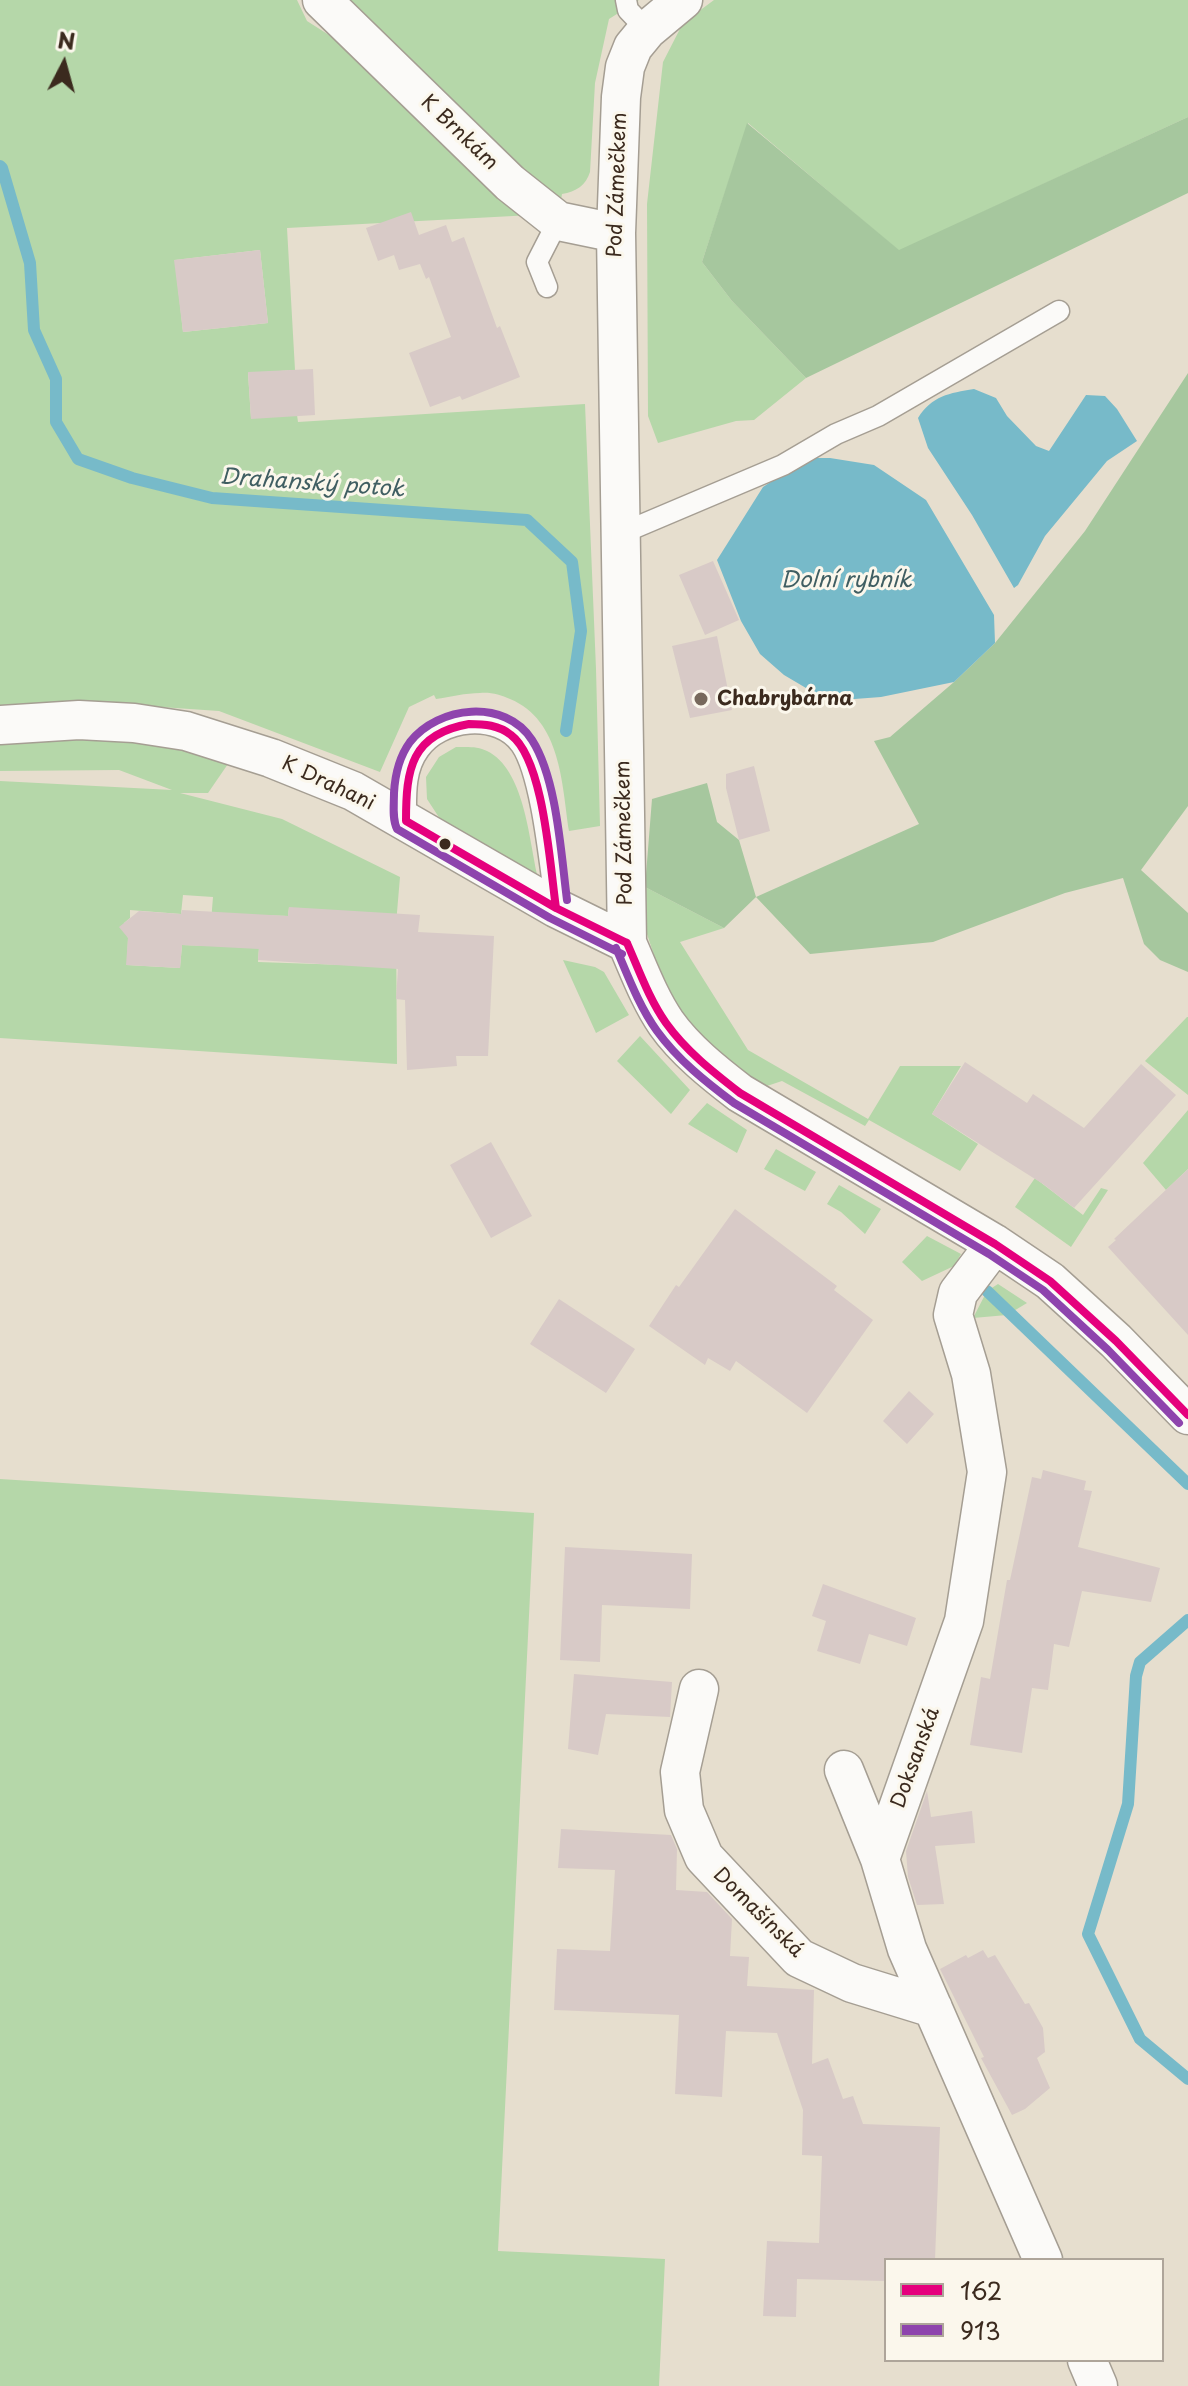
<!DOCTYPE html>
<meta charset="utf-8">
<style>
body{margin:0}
#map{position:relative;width:1188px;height:2386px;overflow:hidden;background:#e6dece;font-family:"Playpen Sans",sans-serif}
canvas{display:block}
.legend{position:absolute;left:884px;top:2258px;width:280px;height:104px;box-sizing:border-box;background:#fbf7ec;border:2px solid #aea59a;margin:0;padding:10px 14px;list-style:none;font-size:24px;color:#3b2a1e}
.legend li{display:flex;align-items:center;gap:16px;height:40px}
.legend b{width:40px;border:2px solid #aea59a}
.north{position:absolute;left:24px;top:24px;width:80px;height:80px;-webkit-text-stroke:6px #fbf7ec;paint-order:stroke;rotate:6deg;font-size:22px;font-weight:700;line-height:32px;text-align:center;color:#3b2a1e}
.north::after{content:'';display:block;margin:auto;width:28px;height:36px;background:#3b2a1e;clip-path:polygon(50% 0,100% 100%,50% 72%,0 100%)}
</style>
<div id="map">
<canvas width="1188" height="2386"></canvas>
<ul class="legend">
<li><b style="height:10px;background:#e5007d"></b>162</li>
<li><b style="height:10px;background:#8e44ad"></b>913</li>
</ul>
<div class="north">N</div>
</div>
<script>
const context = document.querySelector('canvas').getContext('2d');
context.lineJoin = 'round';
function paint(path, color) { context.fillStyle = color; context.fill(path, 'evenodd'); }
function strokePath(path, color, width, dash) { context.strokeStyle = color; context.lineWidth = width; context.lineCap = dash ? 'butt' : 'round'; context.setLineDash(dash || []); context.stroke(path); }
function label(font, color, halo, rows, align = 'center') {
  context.font = font + ' "Playpen Sans",sans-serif'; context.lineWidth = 6; context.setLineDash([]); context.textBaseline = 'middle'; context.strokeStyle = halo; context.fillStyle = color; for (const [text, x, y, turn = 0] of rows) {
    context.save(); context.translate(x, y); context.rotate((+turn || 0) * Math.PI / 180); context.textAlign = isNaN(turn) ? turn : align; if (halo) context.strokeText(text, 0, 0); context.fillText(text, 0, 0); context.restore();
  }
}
paint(new Path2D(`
 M 0,0 L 297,0 L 307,21 L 362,56 L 532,215 L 287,228 L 295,370 L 248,373 L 251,418 L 297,415 L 298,422 L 585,404 L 596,669 L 600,826 L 569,831 C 562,784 561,720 510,699 C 501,695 491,692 480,693 C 466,693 450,697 436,699 L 434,695 L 409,707 L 380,772 L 219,711 L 87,702 L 0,706 ZM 260,250 L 268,323 L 183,332 L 175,260 Z
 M 344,0 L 639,0 L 609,19 L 595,83 L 590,172 C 586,185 576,192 562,194 L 561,200 L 552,199 Z
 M 714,0 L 1188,0 L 1188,117 L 899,251 L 748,123 L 702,262 L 732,301 L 806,378 L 754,420 L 736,421 L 658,443 L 648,416 L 647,204 L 663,62 L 683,23 Z
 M 77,733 L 170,743 L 230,761 L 208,793 L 180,793 L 282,819 L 400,877 L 396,924 L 397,1064 L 0,1038 L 0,781 L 172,790 L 119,770 L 0,771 L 0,742 ZM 183,895 L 213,897 L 209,946 L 182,945 L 180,968 L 127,965 L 128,938 L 124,923 L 130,918 L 130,910 L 181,914 ZM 289,907 L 345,965 L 258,962 L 261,915 L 288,916 Z
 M 456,747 C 467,747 478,746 487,751 C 524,769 529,838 537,874 L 442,822 L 427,799 L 426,777 L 439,757 Z
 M 645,887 L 724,928 L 680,942 L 748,1050 L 868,1119 L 900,1066 L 961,1066 L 932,1114 L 978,1144 L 960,1171 L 869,1120 L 865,1126 L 782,1081 L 764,1087 L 721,1056 L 682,1015 L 664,985 L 645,928 Z
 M 563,960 L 595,967 L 604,972 L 629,1015 L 596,1033 Z
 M 1187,1017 L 1188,1017 L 1188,1095 L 1145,1061 Z
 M 640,1036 L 690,1090 L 671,1114 L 617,1061 Z
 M 707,1103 L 747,1130 L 737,1153 L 688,1124 Z
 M 1188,1110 L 1188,1169 L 1166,1190 L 1143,1163 Z
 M 776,1149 L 816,1172 L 805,1191 L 764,1169 Z
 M 1035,1178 L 1083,1215 L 1101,1188 L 1108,1190 L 1071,1247 L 1015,1207 Z
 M 839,1185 L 881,1209 L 865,1234 L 841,1212 L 827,1204 Z
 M 927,1236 L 961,1254 L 954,1266 L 922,1281 L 902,1262 Z
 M 998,1284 L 1027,1303 L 1007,1315 L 973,1318 L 987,1291 Z
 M 0,1479 L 534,1513 L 498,2251 L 665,2259 L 659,2386 L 0,2386 Z`), '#b5d7a9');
paint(new Path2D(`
 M 1188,117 L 1188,193 L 806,378 L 732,301 L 702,262 L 747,123 L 899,250 Z
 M 1188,373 L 1188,806 L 1141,870 L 1188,913 L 1188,972 L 1160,960 L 1144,944 L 1123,878 L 1065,893 L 933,942 L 810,954 L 756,897 L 724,928 L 645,887 L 652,799 L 707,783 L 717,822 L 739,840 L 756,897 L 919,824 L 874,741 L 890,737 L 954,682 L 995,643 L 1085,531 Z`), '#a6c79e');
paint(new Path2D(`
 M 974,389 L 996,398 L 1007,416 L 1036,446 L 1049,451 L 1086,395 L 1105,396 L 1117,409 L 1137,441 L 1107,461 L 1045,536 L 1018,585 L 1014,588 L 972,515 L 928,448 L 918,418 C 932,396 949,393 974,389 Z
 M 807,458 L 830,458 L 874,465 L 926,500 L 994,615 L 995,643 L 954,682 L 881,697 L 828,701 L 784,675 L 760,654 L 741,621 L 717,560 L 763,487 Z`), '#77bac9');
strokePath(new Path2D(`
 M 0,166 L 2,168 L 30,263 L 34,330 L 56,379 L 56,422 L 78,459 L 132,478 L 212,498 L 527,520 L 572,562 L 581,631 L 566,731
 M 987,1291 L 1188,1484
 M 1188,1620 L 1140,1662 L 1136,1676 L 1128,1804 L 1088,1934 L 1140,2039 L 1188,2079`), '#77bac9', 12);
paint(new Path2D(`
 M 411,212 L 419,235 L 446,225 L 452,242 L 464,237 L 497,328 L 500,326 L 520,377 L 462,400 L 460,396 L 430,407 L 409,353 L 451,337 L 429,277 L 426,279 L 420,264 L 399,270 L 394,255 L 378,261 L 366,228 Z
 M 260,250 L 268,323 L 183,332 L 174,260 Z
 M 313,369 L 315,415 L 251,419 L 248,372 Z
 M 713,561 L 739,620 L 705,635 L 679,575 Z
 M 717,636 L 732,710 L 690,718 L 672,646 Z
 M 754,766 L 770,831 L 739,840 L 726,788 L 726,774 Z
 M 289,907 L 420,915 L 418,932 L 494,936 L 488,1056 L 456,1056 L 457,1066 L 407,1070 L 405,1000 L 396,999 L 398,969 L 258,960 L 259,949 L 182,945 L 180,968 L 126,965 L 128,938 L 119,927 L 139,911 L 181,914 L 182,910 L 288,916 Z
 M 965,1062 L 1027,1103 L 1033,1094 L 1084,1128 L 1141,1064 L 1176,1095 L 1074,1208 L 1043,1184 L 932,1114 Z
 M 491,1142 L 532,1216 L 491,1238 L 450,1165 Z
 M 1188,1169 L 1188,1335 L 1108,1247 L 1116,1240 L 1114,1239 Z
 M 735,1209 L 837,1286 L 834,1290 L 873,1320 L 807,1413 L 736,1361 L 730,1371 L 708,1358 L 705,1365 L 649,1326 L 676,1285 L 679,1287 Z
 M 559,1299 L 635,1349 L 606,1393 L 530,1344 Z
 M 909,1391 L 934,1414 L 907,1444 L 883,1421 Z
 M 1043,1470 L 1086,1481 L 1084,1490 L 1092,1491 L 1078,1547 L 1160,1568 L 1151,1602 L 1082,1591 L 1069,1647 L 1054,1644 L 1048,1690 L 1032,1688 L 1022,1753 L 970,1745 L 981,1677 L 990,1679 L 1007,1580 L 1010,1580 L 1032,1477 L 1041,1479 Z
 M 565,1547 L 692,1554 L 690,1609 L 602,1605 L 600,1662 L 560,1660 Z
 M 823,1584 L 916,1618 L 907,1646 L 869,1634 L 860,1664 L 817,1651 L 826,1621 L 812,1616 Z
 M 574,1674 L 672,1682 L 670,1717 L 606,1714 L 598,1755 L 568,1749 Z
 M 927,1791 L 931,1817 L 972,1811 L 975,1843 L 935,1846 L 944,1904 L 917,1905 L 908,1877 L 906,1851 Z
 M 561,1829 L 671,1835 L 677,1849 L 676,1890 L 707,1892 L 732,1919 L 730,1956 L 749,1957 L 747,1986 L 814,1990 L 812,2064 L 828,2058 L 843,2099 L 853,2096 L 863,2124 L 940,2127 L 935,2260 L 886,2260 L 886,2281 L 797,2279 L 796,2317 L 763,2316 L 767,2241 L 819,2243 L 822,2156 L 802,2155 L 803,2110 L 777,2033 L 726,2031 L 722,2097 L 675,2094 L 679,2015 L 554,2010 L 557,1949 L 610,1951 L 615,1870 L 558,1868 Z
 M 983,1950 L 988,1958 L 995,1955 L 1025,2004 L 1029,2003 L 1043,2028 L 1045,2052 L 1037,2058 L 1050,2088 L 1025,2109 L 1012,2115 L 981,2058 L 984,2057 L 940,1969 L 966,1955 L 968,1958 Z`), '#d8cac7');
const service = new Path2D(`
 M 626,0 L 628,10 L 647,30
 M 547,287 L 537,262 L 558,221
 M 620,534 L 783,465 L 836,434 L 878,416 L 1059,311
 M 406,821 C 406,797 404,770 419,750 C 440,719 498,712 521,745 C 542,776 550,868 556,908`);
const minor = new Path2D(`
 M 322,0 L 510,183 L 558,221 L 616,233
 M 683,0 L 647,30 L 633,47 L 625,67 L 621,97 L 616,233 L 627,943 C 639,970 649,998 666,1023 C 685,1050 714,1073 740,1093 L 995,1244 L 1050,1281 L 1116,1341 L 1188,1415
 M 0,725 L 79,720 L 134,723 L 186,731 L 271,758 L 353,791 L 556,908 L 627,943
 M 699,1689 L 680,1772 L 684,1810 L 704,1857 L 799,1958 L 852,1983 L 933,2008
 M 844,1770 L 880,1859 L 907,1949 L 1043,2260
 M 880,1859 L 964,1621 L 987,1472 L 971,1374 L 953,1315 L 958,1293 L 995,1244
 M 1087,2360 L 1098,2386`);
strokePath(service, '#a59e93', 23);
strokePath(minor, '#a59e93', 41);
strokePath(service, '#fbfaf8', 20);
strokePath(minor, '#fbfaf8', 38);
strokePath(new Path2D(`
 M 469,724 C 484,724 499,725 511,735 C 544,760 550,867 556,908 L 406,821 C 406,769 411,734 469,724 Z
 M 556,908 L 627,943
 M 627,943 C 639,970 649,999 666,1023 C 686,1051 713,1072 740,1093 L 995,1244 L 1050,1281 L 1116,1341 L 1188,1415`), '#e5007d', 8);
strokePath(new Path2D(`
 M 567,900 C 561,854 557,779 532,740 C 505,698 438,706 410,742 C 399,757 395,775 394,793 C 394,805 392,819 397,829 L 550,918 L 622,954
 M 616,948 C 628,976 639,1006 657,1031 C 678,1060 706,1082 734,1103 L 989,1254 L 1043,1290 L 1108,1350 L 1179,1423`), '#8e44ad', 8);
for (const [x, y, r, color] of [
 [701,699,8,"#77695c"],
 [445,844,7,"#3b2a1e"]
]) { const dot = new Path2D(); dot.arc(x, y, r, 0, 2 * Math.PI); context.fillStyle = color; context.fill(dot); strokePath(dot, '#fbf7ec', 3); }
label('20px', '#3b2a1e', '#fbf7ec', [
 ["K Brnkám",459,133,44],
 ["Pod Zámečkem",618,185,-88],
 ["K Drahani",328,784,25],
 ["Pod Zámečkem",625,833,-91],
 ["Doksanská",916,1758,-70],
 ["Domašínská",758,1913,45]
]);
label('bold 20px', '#3b2a1e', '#fbf7ec', [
 ["Chabrybárna",717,699]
], 'left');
label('italic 22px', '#405e62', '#fbf7ec', [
 ["Drahanský potok",312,484,4],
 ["Dolní rybník",846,581]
]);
</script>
